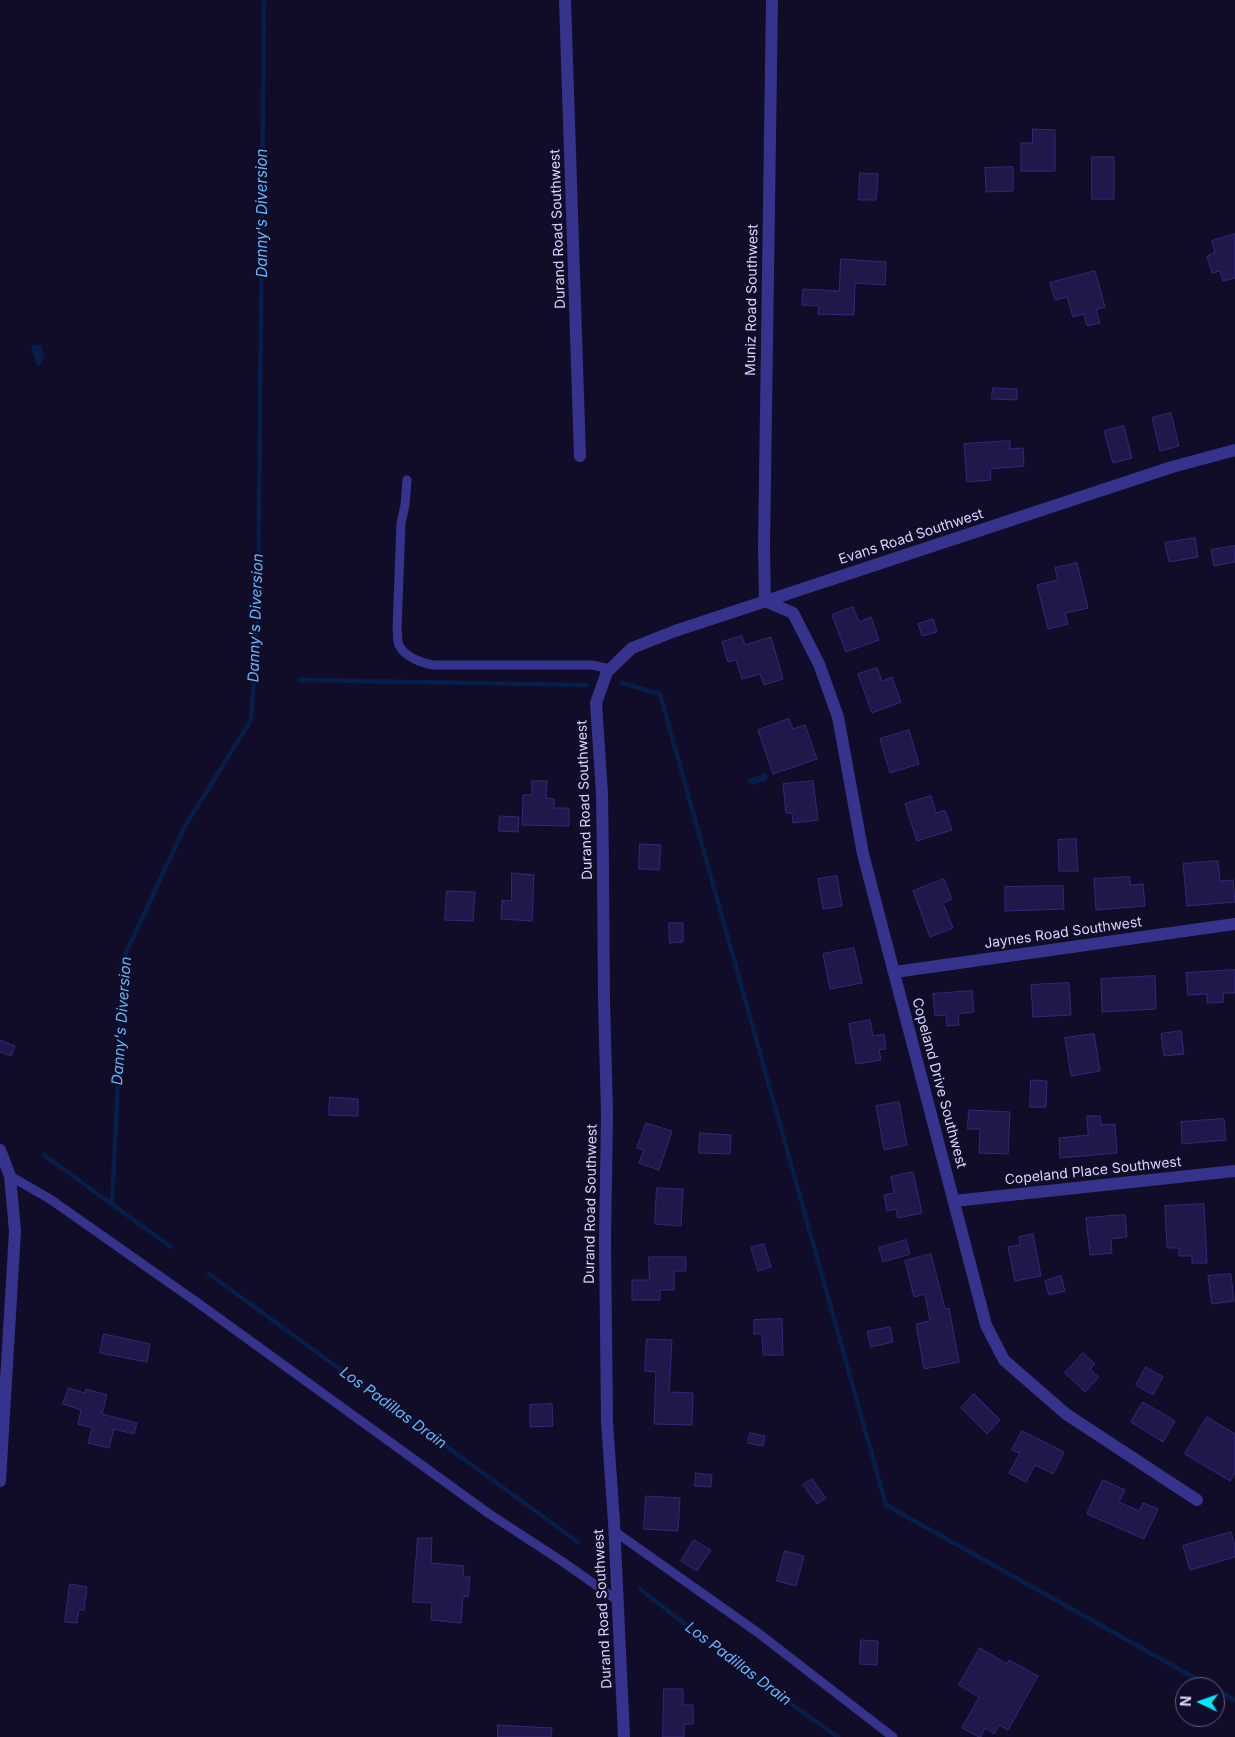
<!DOCTYPE html>
<style>
body{margin:0}
#map{position:relative;width:1235px;height:1737px;overflow:hidden;background:#110d28;font-family:Inter,sans-serif}
canvas{display:block}
.north{position:absolute;left:1175px;top:1677px;width:50px;height:50px;box-sizing:border-box;background:#110d28;border:1px solid #615d7e;border-radius:50%;rotate:273deg;font-size:14px;font-weight:700;line-height:20px;text-align:center;color:#d9d4ff}
.north::after{content:'';display:block;margin:auto;width:18px;height:22px;background:#00e8ff;clip-path:polygon(50% 0,100% 100%,50% 72%,0 100%)}
</style>
<div id="map">
<canvas width="1235" height="1737"></canvas>
<div class="north">N</div>
</div>
<script>
const context = document.querySelector('canvas').getContext('2d');
context.lineJoin = 'round';
function paint(path, color) { context.fillStyle = color; context.fill(path, 'evenodd'); }
function strokePath(path, color, width, dash) { context.strokeStyle = color; context.lineWidth = width; context.lineCap = dash ? 'butt' : 'round'; context.setLineDash(dash || []); context.stroke(path); }
function label(font, color, halo, rows, align = 'center') {
  context.font = font + ' Inter,sans-serif'; context.lineWidth = 4.5; context.setLineDash([]); context.textBaseline = 'middle'; context.strokeStyle = halo; context.fillStyle = color; for (const [text, x, y, turn = 0] of rows) {
    context.save(); context.translate(x, y); context.rotate((+turn || 0) * Math.PI / 180); context.textAlign = isNaN(turn) ? turn : align; if (halo) context.strokeText(text, 0, 0); context.fillText(text, 0, 0); context.restore();
  }
}
paint(new Path2D(`
 M 36,344 L 42,346 L 42,352 L 45,354 L 42,362 L 39,366 L 36,365 L 34,354 L 31,352 L 32,346 Z
 M 764,773 L 768,776 L 766,781 L 753,785 L 748,782 L 748,779 Z`), '#051e4a');
strokePath(new Path2D(`
 M 300,680 L 587,685
 M 622,683 L 660,694 L 886,1505 L 1211,1687
 M 44,1155 L 171,1247
 M 112,1204 L 124,957 L 185,826 L 251,720 L 258,615 L 264,0
 M 209,1274 L 578,1542
 M 640,1589 L 742,1669 L 838,1737
 M 1215,1689 L 1235,1700`), '#051e4a', 4.5);
const building = new Path2D(`
 M 1033,129 L 1055,130 L 1055,171 L 1021,171 L 1021,143 L 1032,143 Z
 M 1092,157 L 1114,157 L 1114,199 L 1092,199 Z
 M 1013,167 L 1013,191 L 986,192 L 985,168 Z
 M 860,173 L 878,174 L 876,200 L 859,200 Z
 M 1235,234 L 1235,278 L 1223,281 L 1220,271 L 1212,273 L 1207,256 L 1215,253 L 1212,241 Z
 M 841,259 L 886,262 L 885,285 L 855,283 L 854,315 L 818,314 L 819,306 L 802,305 L 803,289 L 839,291 Z
 M 1095,271 L 1105,307 L 1096,310 L 1100,323 L 1087,326 L 1084,314 L 1073,317 L 1067,297 L 1055,300 L 1050,283 Z
 M 993,388 L 1017,389 L 1017,400 L 992,399 Z
 M 1171,413 L 1179,446 L 1160,451 L 1152,418 Z
 M 1124,426 L 1132,458 L 1113,463 L 1104,431 Z
 M 1010,441 L 1010,449 L 1023,448 L 1024,466 L 990,469 L 991,480 L 967,482 L 964,444 Z
 M 1195,538 L 1198,557 L 1169,562 L 1165,543 Z
 M 1235,546 L 1235,562 L 1214,566 L 1211,550 Z
 M 1077,563 L 1088,608 L 1065,613 L 1068,624 L 1048,629 L 1037,585 L 1058,580 L 1055,568 Z
 M 853,607 L 859,622 L 871,617 L 879,640 L 846,652 L 832,615 Z
 M 933,619 L 937,632 L 922,636 L 918,624 Z
 M 742,636 L 745,645 L 771,637 L 783,679 L 764,685 L 760,674 L 742,679 L 736,660 L 728,662 L 722,642 Z
 M 877,668 L 882,681 L 892,677 L 901,702 L 872,713 L 858,674 Z
 M 789,719 L 793,729 L 805,725 L 817,759 L 773,774 L 758,730 Z
 M 909,730 L 919,764 L 890,773 L 880,739 Z
 M 532,781 L 547,781 L 546,798 L 554,799 L 554,808 L 569,808 L 569,826 L 522,825 L 523,795 L 532,795 Z
 M 813,781 L 818,820 L 793,823 L 792,813 L 786,813 L 783,784 Z
 M 931,796 L 936,813 L 945,810 L 952,830 L 917,841 L 905,804 Z
 M 500,816 L 519,817 L 518,832 L 499,831 Z
 M 1076,839 L 1078,871 L 1059,871 L 1058,840 Z
 M 640,844 L 661,845 L 659,870 L 639,869 Z
 M 1218,861 L 1220,881 L 1233,880 L 1235,902 L 1187,906 L 1183,864 Z
 M 512,873 L 534,875 L 532,921 L 501,919 L 502,900 L 511,901 Z
 M 837,876 L 842,906 L 823,909 L 818,879 Z
 M 1130,877 L 1130,885 L 1143,884 L 1145,906 L 1096,910 L 1094,879 Z
 M 944,879 L 952,899 L 943,903 L 953,928 L 930,937 L 913,891 Z
 M 1063,886 L 1064,909 L 1005,911 L 1005,887 Z
 M 447,891 L 475,892 L 473,921 L 445,920 Z
 M 669,923 L 683,923 L 683,942 L 670,943 Z
 M 854,948 L 862,983 L 830,989 L 823,954 Z
 M 1235,970 L 1235,993 L 1223,993 L 1224,1002 L 1207,1003 L 1207,994 L 1188,995 L 1186,973 Z
 M 1155,976 L 1156,1009 L 1102,1012 L 1101,979 Z
 M 1069,983 L 1071,1015 L 1033,1017 L 1031,985 Z
 M 972,991 L 974,1012 L 958,1014 L 959,1025 L 947,1026 L 946,1015 L 935,1016 L 933,994 Z
 M 870,1020 L 873,1036 L 884,1034 L 886,1049 L 879,1050 L 881,1060 L 856,1064 L 849,1024 Z
 M 1181,1031 L 1184,1054 L 1164,1056 L 1161,1034 Z
 M 1094,1034 L 1100,1071 L 1071,1076 L 1065,1038 Z
 M 0,1040 L 15,1046 L 11,1056 L 0,1052 Z
 M 1031,1080 L 1047,1081 L 1046,1107 L 1030,1107 Z
 M 330,1097 L 358,1099 L 358,1116 L 329,1115 Z
 M 899,1102 L 907,1145 L 884,1150 L 876,1106 Z
 M 969,1110 L 1010,1112 L 1008,1154 L 979,1153 L 980,1129 L 968,1129 Z
 M 1087,1116 L 1100,1116 L 1101,1125 L 1115,1124 L 1117,1153 L 1060,1158 L 1059,1138 L 1088,1135 Z
 M 1224,1119 L 1226,1140 L 1182,1144 L 1181,1122 Z
 M 646,1123 L 672,1131 L 659,1170 L 639,1163 L 644,1150 L 637,1148 Z
 M 700,1133 L 731,1135 L 730,1154 L 699,1153 Z
 M 913,1172 L 922,1213 L 898,1218 L 896,1209 L 887,1211 L 884,1195 L 894,1193 L 891,1177 Z
 M 657,1188 L 683,1189 L 681,1226 L 655,1224 Z
 M 1204,1204 L 1207,1263 L 1192,1263 L 1192,1256 L 1179,1256 L 1179,1248 L 1167,1248 L 1165,1206 Z
 M 1125,1215 L 1127,1237 L 1111,1239 L 1112,1253 L 1090,1255 L 1086,1218 Z
 M 1033,1234 L 1041,1276 L 1015,1281 L 1008,1247 L 1020,1245 L 1019,1237 Z
 M 906,1240 L 910,1254 L 883,1262 L 879,1248 Z
 M 764,1244 L 771,1267 L 758,1271 L 751,1248 Z
 M 931,1254 L 945,1309 L 949,1308 L 959,1362 L 924,1369 L 916,1324 L 930,1321 L 925,1294 L 914,1297 L 905,1261 Z
 M 649,1257 L 686,1257 L 686,1271 L 674,1271 L 674,1290 L 660,1290 L 660,1300 L 632,1300 L 632,1280 L 649,1280 Z
 M 1231,1274 L 1234,1301 L 1212,1304 L 1208,1276 Z
 M 1061,1276 L 1065,1291 L 1049,1295 L 1045,1281 Z
 M 782,1319 L 783,1355 L 763,1355 L 762,1334 L 754,1334 L 754,1320 Z
 M 890,1327 L 893,1342 L 871,1347 L 867,1332 Z
 M 104,1334 L 150,1344 L 147,1362 L 100,1353 Z
 M 647,1339 L 672,1340 L 669,1392 L 693,1393 L 692,1425 L 654,1424 L 656,1372 L 645,1371 Z
 M 1083,1353 L 1095,1364 L 1090,1369 L 1099,1377 L 1085,1392 L 1065,1373 Z
 M 1146,1367 L 1163,1377 L 1153,1395 L 1136,1385 Z
 M 69,1388 L 85,1393 L 86,1389 L 107,1395 L 102,1414 L 137,1423 L 134,1434 L 114,1429 L 109,1448 L 88,1443 L 92,1428 L 78,1424 L 81,1410 L 63,1404 Z
 M 974,1394 L 1000,1420 L 987,1434 L 961,1408 Z
 M 1143,1402 L 1175,1421 L 1163,1442 L 1131,1422 Z
 M 552,1404 L 553,1426 L 530,1427 L 530,1405 Z
 M 1207,1417 L 1235,1434 L 1235,1473 L 1230,1481 L 1185,1454 Z
 M 1022,1431 L 1064,1452 L 1053,1474 L 1035,1465 L 1026,1482 L 1009,1473 L 1020,1453 L 1012,1450 Z
 M 750,1433 L 765,1436 L 763,1446 L 748,1443 Z
 M 696,1473 L 712,1475 L 711,1487 L 695,1486 Z
 M 812,1479 L 826,1498 L 817,1504 L 803,1485 Z
 M 1103,1480 L 1125,1490 L 1119,1502 L 1139,1511 L 1143,1503 L 1158,1509 L 1144,1539 L 1087,1514 Z
 M 646,1496 L 680,1498 L 678,1531 L 644,1529 Z
 M 1231,1532 L 1235,1547 L 1235,1557 L 1190,1570 L 1183,1546 Z
 M 418,1538 L 432,1538 L 431,1563 L 464,1566 L 463,1577 L 470,1577 L 468,1597 L 463,1596 L 461,1623 L 431,1620 L 432,1603 L 413,1602 Z
 M 694,1540 L 711,1550 L 697,1571 L 681,1561 Z
 M 785,1551 L 804,1556 L 796,1586 L 777,1581 Z
 M 70,1584 L 87,1587 L 84,1610 L 79,1610 L 77,1623 L 65,1622 Z
 M 861,1640 L 878,1641 L 877,1665 L 860,1664 Z
 M 980,1648 L 1007,1664 L 1009,1660 L 1038,1676 L 1008,1730 L 999,1725 L 994,1734 L 985,1728 L 981,1737 L 979,1737 L 962,1728 L 979,1697 L 959,1685 Z
 M 664,1689 L 683,1689 L 683,1705 L 693,1705 L 693,1724 L 684,1724 L 684,1737 L 663,1737 Z
 M 498,1725 L 552,1728 L 551,1737 L 498,1737 Z`);
paint(building, '#21174b');
strokePath(building, '#36277a', 1);
strokePath(new Path2D(`
 M 407,480 L 405,505 L 401,523 L 397,629 C 398,633 397,641 399,645 C 405,657 421,663 433,665 L 592,665 L 610,669
 M 10,1176 L 50,1199 L 198,1303 L 488,1513 L 563,1562 L 617,1600
 M 614,1531 L 757,1632 L 893,1737`), '#36338c', 9);
strokePath(new Path2D(`
 M 565,0 L 580,456
 M 772,0 L 764,547 L 765,601 L 793,613 L 819,664 L 838,717 L 863,854 L 986,1325 L 1004,1360 L 1066,1414 L 1197,1500
 M 895,972 L 1235,924
 M 0,1150 L 10,1176 L 15,1231 L 0,1481
 M 954,1201 L 1235,1171
 M 624,1737 L 614,1522 L 607,1422 L 605,1240 L 607,1114 L 604,1000 L 603,866 L 602,794 L 596,703 L 607,672 L 632,648 L 675,631 L 1172,467 L 1235,450`), '#36338c', 12);
label('14px', '#d9d4ff', '#110d28', [
 ["Durand Road Southwest",558,229,-92],
 ["Muniz Road Southwest",752,300,-89],
 ["Evans Road Southwest",911,537,-18],
 ["Durand Road Southwest",585,800,-92],
 ["Jaynes Road Southwest",1063,933,-8],
 ["Copeland Drive Southwest",939,1083,75],
 ["Copeland Place Southwest",1093,1171,-6],
 ["Durand Road Southwest",591,1204,-89],
 ["Durand Road Southwest",603,1609,-93]
]);
label('italic 15px', '#62b8ff', '#110d28', [
 ["Danny's Diversion",262,213,-90],
 ["Danny's Diversion",256,618,-88],
 ["Danny's Diversion",122,1021,-86],
 ["Los Padillas Drain",393,1408,36],
 ["Los Padillas Drain",738,1664,37]
]);
</script>
